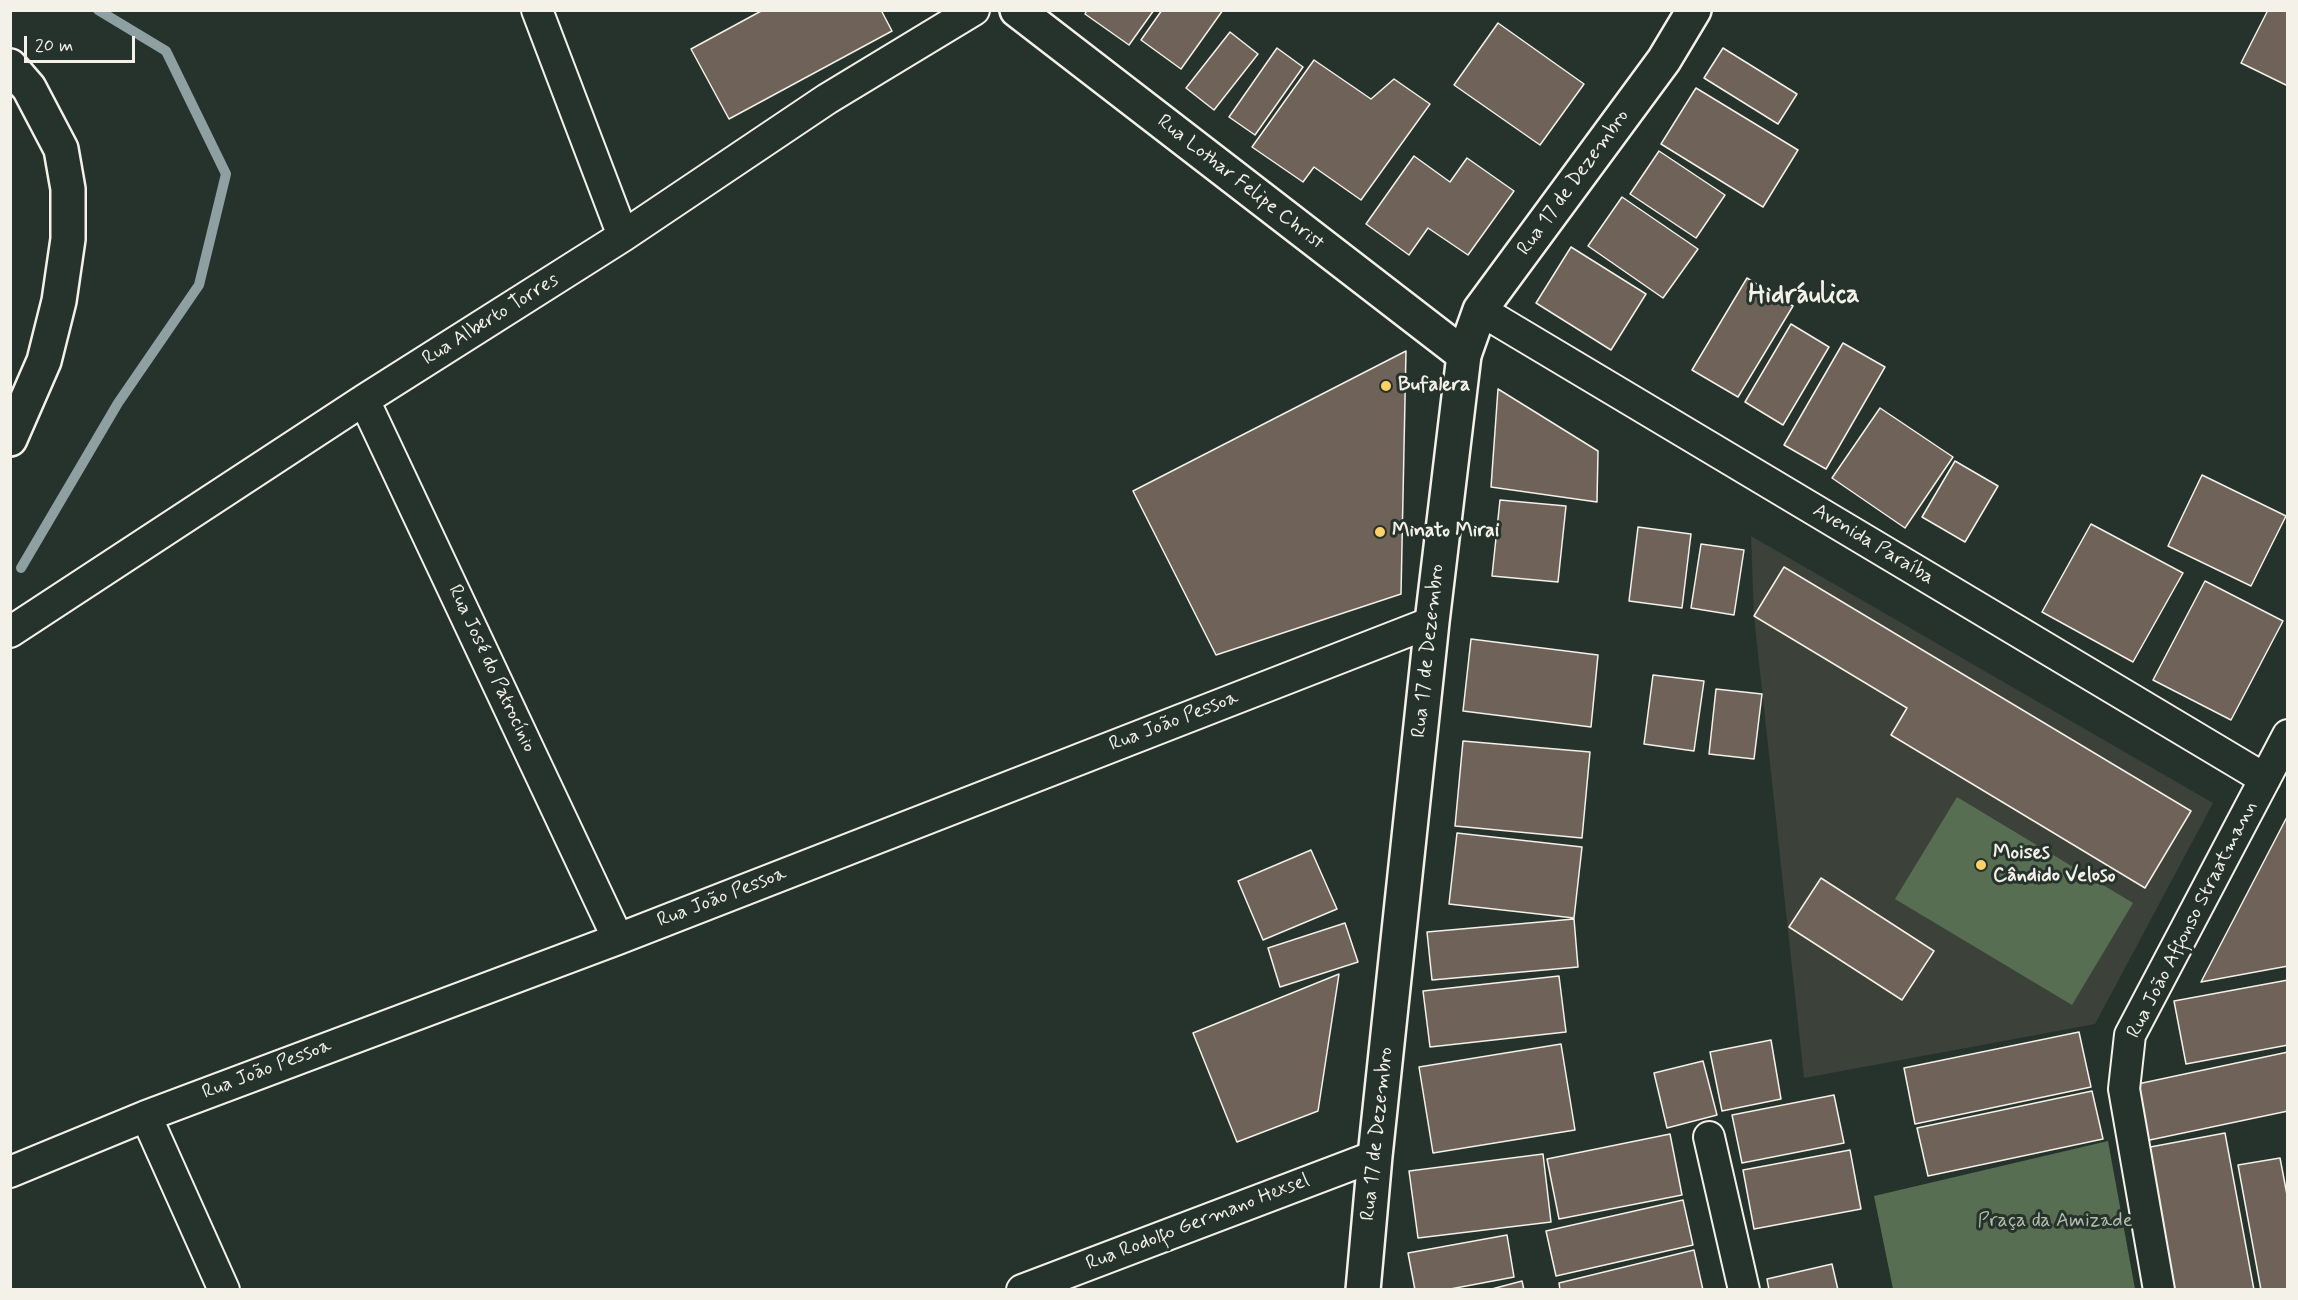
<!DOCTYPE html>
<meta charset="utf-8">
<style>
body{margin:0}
#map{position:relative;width:2298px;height:1300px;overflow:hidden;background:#26332d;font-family:Mynerve,sans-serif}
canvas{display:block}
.frame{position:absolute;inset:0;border:12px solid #f4f1e8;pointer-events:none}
.scale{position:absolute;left:24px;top:36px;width:111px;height:27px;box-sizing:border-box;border:3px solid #f4f1e8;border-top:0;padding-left:8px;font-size:18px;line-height:21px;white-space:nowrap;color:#f4f1e8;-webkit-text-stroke:4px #26332d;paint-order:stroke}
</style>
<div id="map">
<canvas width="2298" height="1300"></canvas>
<div class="frame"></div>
<div class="scale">20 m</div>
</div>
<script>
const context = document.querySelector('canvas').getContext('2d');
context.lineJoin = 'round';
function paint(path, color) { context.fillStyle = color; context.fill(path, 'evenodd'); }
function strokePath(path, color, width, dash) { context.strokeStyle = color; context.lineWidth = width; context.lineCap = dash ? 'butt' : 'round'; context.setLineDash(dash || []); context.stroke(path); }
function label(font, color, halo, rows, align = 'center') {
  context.font = font + ' Mynerve,sans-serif'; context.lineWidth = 6; context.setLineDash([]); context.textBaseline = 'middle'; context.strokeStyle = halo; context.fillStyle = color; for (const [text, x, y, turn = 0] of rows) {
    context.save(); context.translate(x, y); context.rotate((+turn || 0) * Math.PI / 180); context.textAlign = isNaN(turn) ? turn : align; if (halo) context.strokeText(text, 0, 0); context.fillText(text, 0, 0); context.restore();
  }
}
paint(new Path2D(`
 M 1751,536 L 2213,803 L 2095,1024 L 1804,1078 L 1754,616 Z`), '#3c413a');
paint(new Path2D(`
 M 1957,797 L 2133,903 L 2072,1005 L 1895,899 Z
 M 2108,1141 L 2135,1289 L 1893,1289 L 1874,1196 Z`), '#586e52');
strokePath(new Path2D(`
 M 21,568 L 118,403 L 199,285 L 226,174 L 166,51 L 98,10`), '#8ea0a1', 10);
const building = new Path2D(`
 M 763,10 L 881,10 L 892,31 L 729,119 L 691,49 Z
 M 1087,10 L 1154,10 L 1129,45 L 1085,14 Z
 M 1162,10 L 1223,10 L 1181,69 L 1141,40 Z
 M 2268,10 L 2288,10 L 2288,86 L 2241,63 Z
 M 1498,23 L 1584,84 L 1540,145 L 1454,85 Z
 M 1230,32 L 1258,54 L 1214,110 L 1186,88 Z
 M 1277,48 L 1303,67 L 1255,135 L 1229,117 Z
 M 1723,48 L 1797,94 L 1778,124 L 1704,78 Z
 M 1314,60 L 1371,99 L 1394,79 L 1430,104 L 1361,200 L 1314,167 L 1303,182 L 1252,147 Z
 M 1696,88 L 1798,150 L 1763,207 L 1661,144 Z
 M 1659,151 L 1725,195 L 1696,238 L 1630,194 Z
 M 1414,156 L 1450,182 L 1467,158 L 1514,191 L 1468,255 L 1428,228 L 1409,255 L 1366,224 Z
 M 1622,197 L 1698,249 L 1663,298 L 1588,246 Z
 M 1571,247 L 1646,294 L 1611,350 L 1536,303 Z
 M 1747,278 L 1793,306 L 1738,397 L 1692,370 Z
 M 1791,324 L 1829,347 L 1783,425 L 1745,402 Z
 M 1843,343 L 1885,367 L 1826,469 L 1784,445 Z
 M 1406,351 L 1401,594 L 1216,655 L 1133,491 Z
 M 1498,389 L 1598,451 L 1597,502 L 1491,487 Z
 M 1880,408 L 1953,457 L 1905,528 L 1832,478 Z
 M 1955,461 L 1998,486 L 1965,542 L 1922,517 Z
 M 2202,475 L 2286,516 L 2251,586 L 2168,546 Z
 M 1500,500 L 1566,506 L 1558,582 L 1492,576 Z
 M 2091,524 L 2183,573 L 2133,662 L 2042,612 Z
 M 1638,527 L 1691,534 L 1682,608 L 1629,601 Z
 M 1701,544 L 1744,550 L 1734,615 L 1691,608 Z
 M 1784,567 L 2191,811 L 2145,888 L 1891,735 L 1907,708 L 1754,616 Z
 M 2205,581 L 2283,621 L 2231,720 L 2153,680 Z
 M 1471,639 L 1598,655 L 1591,727 L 1463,711 Z
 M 1653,675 L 1704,681 L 1694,751 L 1644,744 Z
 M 1716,689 L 1762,694 L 1754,759 L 1709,754 Z
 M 1463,741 L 1590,752 L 1582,838 L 1455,826 Z
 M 2288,815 L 2288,966 L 2201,982 Z
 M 1457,833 L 1582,847 L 1574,918 L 1449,904 Z
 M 1311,850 L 1337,909 L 1263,940 L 1238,881 Z
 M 1821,878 L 1934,951 L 1902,1000 L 1789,927 Z
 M 1574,919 L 1578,967 L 1432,980 L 1427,932 Z
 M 1345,923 L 1358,962 L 1280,987 L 1268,948 Z
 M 1339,974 L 1318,1111 L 1237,1142 L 1193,1033 Z
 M 1559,976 L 1566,1032 L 1430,1047 L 1423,991 Z
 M 2288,980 L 2288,1045 L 2186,1064 L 2174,1001 Z
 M 2079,1032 L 2091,1087 L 1915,1124 L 1904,1068 Z
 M 1771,1040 L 1781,1099 L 1722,1111 L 1710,1052 Z
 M 1561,1044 L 1575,1130 L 1433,1153 L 1419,1067 Z
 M 2288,1052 L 2288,1111 L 2145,1141 L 2133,1085 Z
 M 1703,1061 L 1717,1115 L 1667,1128 L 1654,1073 Z
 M 2092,1091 L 2103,1139 L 1928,1176 L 1917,1128 Z
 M 1834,1095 L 1844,1143 L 1742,1163 L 1732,1115 Z
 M 2225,1133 L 2254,1290 L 2171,1290 L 2145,1148 Z
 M 1670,1134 L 1682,1195 L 1559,1219 L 1547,1159 Z
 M 1850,1150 L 1861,1209 L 1754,1229 L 1743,1170 Z
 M 1543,1154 L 1551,1222 L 1418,1238 L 1409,1171 Z
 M 2280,1158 L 2288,1200 L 2288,1290 L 2261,1290 L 2238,1165 Z
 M 1683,1200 L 1693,1245 L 1556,1276 L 1546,1231 Z
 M 1507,1235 L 1514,1277 L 1445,1290 L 1415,1290 L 1408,1253 Z
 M 1694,1250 L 1703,1290 L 1560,1290 L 1559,1283 Z
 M 1832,1264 L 1838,1290 L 1769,1290 L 1767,1279 Z
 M 1522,1281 L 1524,1290 L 1488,1290 Z`);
paint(building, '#6e6259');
strokePath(building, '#f4f1e8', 1.5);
const minor = new Path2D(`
 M 537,10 L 623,236
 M 1480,310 L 2265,779
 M 364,400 L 618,939
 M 10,632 L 364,400 L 623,236 L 827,99 L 974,10
 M 146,1116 L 224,1290
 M 1709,1137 L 1744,1290
 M 10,1172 L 146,1116 L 618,939 L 1432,622
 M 1022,1290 L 1375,1156
 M 2159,1290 L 2124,1089 L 2130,1035 L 2288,735`);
const tertiary = new Path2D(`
 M 1017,10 L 1464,355
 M 10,66 L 29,88 L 61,149 L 68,189 L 68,239 L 59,301 L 44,361 L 10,439`);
const secondary = new Path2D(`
 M 1363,1290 L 1375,1156 L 1432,622 L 1464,355 L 1480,310 L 1664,60 L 1694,10`);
strokePath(minor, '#f4f1e8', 34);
strokePath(tertiary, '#f4f1e8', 38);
strokePath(secondary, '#f4f1e8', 38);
strokePath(minor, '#26332d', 30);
strokePath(tertiary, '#26332d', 33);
strokePath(secondary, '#26332d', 33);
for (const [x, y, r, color] of [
 [1386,386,6,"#ffd166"],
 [1380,532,6,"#ffd166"],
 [1981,865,6,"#ffd166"]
]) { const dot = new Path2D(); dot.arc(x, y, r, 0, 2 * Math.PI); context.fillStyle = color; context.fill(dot); strokePath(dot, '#26332d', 2); }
label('20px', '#f4f1e8', '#26332d', [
 ["Rua Lothar Felipe Christ",1240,183,38],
 ["Rua 17 de Dezembro",1574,183,-54],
 ["Rua Alberto Torres",491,320,-32],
 ["Avenida Paraíba",1873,545,31],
 ["Rua 17 de Dezembro",1429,651,-84],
 ["Rua José do Patrocínio",491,669,65],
 ["Rua João Pessoa",1174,722,-21],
 ["Rua João Pessoa",722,898,-21],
 ["Rua João Affonso Straatmann",2193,920,-63],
 ["Rua João Pessoa",267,1070,-21],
 ["Rua 17 de Dezembro",1378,1134,-84],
 ["Rua Rodolfo Germano Hexsel",1198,1223,-21]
]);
label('bold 20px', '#f4f1e8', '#26332d', [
 ["Bufalera",1398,386],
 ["Minato Mirai",1392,532],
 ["Moises",1993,854],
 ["Cândido Veloso",1993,877]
], 'left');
label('20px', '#b6bdac', '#26332d', [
 ["Praça da Amizade",2055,1222]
]);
label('bold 26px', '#f4f1e8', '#26332d', [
 ["Hidráulica",1804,297]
]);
</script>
